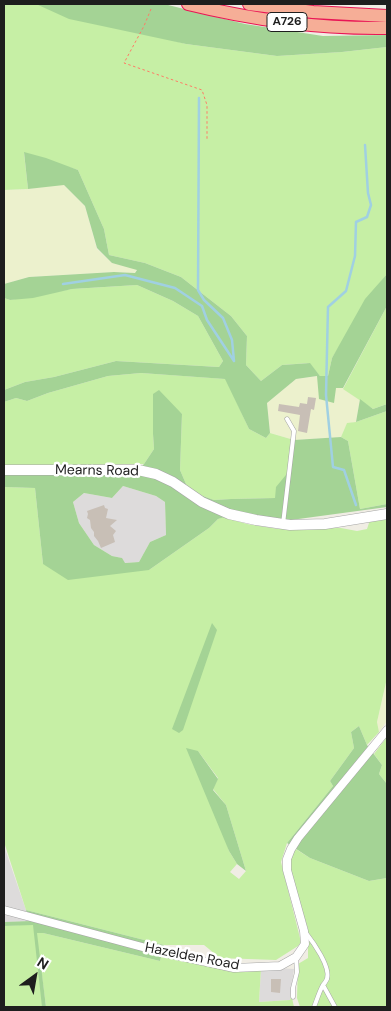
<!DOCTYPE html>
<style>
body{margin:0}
#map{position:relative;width:391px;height:1011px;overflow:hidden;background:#f0ede4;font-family:"DM Sans",sans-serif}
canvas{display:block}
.frame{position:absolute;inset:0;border:5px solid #1e1e1e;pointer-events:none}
.north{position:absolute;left:10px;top:951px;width:50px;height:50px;-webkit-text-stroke:4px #fff;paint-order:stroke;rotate:32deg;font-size:14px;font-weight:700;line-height:20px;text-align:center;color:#1e1e1e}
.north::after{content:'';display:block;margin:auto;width:18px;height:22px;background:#1e1e1e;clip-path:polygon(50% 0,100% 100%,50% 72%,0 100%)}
</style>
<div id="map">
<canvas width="391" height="1011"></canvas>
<div class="frame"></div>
<div class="north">N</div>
</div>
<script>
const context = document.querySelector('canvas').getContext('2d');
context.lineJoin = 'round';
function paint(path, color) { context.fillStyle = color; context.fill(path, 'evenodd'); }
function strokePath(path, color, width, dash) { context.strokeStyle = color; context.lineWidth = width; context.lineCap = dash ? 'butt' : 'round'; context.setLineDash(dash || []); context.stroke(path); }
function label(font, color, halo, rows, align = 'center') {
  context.font = font + ' "DM Sans",sans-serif'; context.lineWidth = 5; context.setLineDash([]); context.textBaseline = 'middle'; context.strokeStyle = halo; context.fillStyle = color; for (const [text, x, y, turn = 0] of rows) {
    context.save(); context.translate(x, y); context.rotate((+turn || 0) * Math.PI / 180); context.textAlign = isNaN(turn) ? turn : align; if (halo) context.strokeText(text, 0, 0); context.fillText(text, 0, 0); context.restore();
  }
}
paint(new Path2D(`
 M 123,486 L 156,496 L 165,502 L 166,535 L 150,542 L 139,562 L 124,563 L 121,558 L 112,556 L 94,545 L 79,523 L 73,502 L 84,493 L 112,498 Z
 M 4,846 L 26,910 L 30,921 L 4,922 Z
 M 278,968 L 294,969 L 290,1000 L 259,1002 L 261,969 Z`), '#dddbdb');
paint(new Path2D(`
 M 63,184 L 85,206 L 97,249 L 112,263 L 137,269 L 135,273 L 114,272 L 29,277 L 4,284 L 4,190 L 28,189 Z
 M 317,376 L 336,387 L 343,388 L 360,399 L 356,422 L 347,424 L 341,437 L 294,440 L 270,433 L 267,403 L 296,379 Z
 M 387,678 L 387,721 L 379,732 L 377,722 Z`), '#ecf1cd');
paint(new Path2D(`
 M 4,4 L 36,4 L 186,44 L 277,56 L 342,52 L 387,47 L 387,274 L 379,284 L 332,358 L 328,376 L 320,376 L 309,363 L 282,365 L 261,381 L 246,365 L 247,336 L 231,316 L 181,277 L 145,263 L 109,255 L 104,229 L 78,170 L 24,153 L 28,189 L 4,190 Z
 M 137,285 L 173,301 L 198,316 L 223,361 L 219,367 L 116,361 L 54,377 L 25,382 L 4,390 L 4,298 L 10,300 L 72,289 Z
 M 387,306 L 387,404 L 373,409 L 343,389 Z
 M 141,373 L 226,379 L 249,429 L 266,438 L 270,433 L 294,440 L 290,470 L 275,498 L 231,499 L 214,500 L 189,491 L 180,470 L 182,414 L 153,394 L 153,434 L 154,449 L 144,464 L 4,466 L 4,402 L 16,398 L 27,401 L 48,393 L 108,376 Z
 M 387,411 L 387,504 L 360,509 L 348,441 L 341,437 L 347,423 L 356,422 Z
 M 4,487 L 35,488 L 43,564 L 149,570 L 209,528 L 218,519 L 224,517 L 247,524 L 278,529 L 341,528 L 357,531 L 367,529 L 370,520 L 387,518 L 387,678 L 377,722 L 379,732 L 367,745 L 359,726 L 351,732 L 354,748 L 330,781 L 333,786 L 287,843 L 281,862 L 301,942 L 298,946 L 276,960 L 220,958 L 204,945 L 164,945 L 26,910 L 4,842 ZM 198,751 L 218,778 L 213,789 L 226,805 L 246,871 L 239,879 L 230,872 L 237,864 L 229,851 Z
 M 387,737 L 387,784 L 379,774 L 382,765 L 374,754 Z
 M 294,848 L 310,858 L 369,881 L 387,878 L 387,1007 L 300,1007 L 297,998 L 298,964 L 308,958 L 308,929 L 293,885 L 290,870 L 289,859 Z
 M 36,924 L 37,933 L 43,933 L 160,961 L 161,955 L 243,972 L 261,969 L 259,1002 L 290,1000 L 291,997 L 292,998 L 294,1007 L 46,1007 L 40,960 L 44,1007 L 4,1007 L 4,926 Z`), '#c6efa5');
paint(new Path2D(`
 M 36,4 L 164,4 L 245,24 L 323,36 L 387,35 L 387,47 L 342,52 L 277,56 L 186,44 L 102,26 L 69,19 Z
 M 24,152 L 46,158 L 78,170 L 104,229 L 109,255 L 145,263 L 181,277 L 231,316 L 247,336 L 246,365 L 261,381 L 282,365 L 310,363 L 320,376 L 328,376 L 332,358 L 365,299 L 387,274 L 387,306 L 343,388 L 336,388 L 334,403 L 319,399 L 317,376 L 296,379 L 267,403 L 270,433 L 266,438 L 249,429 L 225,379 L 141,373 L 108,376 L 48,393 L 27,401 L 16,398 L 4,402 L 4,390 L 25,382 L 54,377 L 116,361 L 219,367 L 223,361 L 198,316 L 173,301 L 137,285 L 72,289 L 33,298 L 10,300 L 4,298 L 4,284 L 29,277 L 114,272 L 135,273 L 137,270 L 112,263 L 97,248 L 85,206 L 64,185 L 28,189 Z
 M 159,390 L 182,414 L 180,470 L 189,491 L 214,500 L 231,499 L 275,498 L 276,487 L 290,470 L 294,440 L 341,437 L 348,441 L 360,509 L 387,504 L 387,507 L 291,520 L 238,513 L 218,519 L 209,528 L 149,570 L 68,580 L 43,564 L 35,488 L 4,487 L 4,475 L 40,474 L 134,474 L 144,464 L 154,449 L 153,434 L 153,394 ZM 123,486 L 156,496 L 165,502 L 166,535 L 150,542 L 139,562 L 125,563 L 122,558 L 112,556 L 94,545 L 79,523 L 73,502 L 84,493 L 112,498 Z
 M 360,399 L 373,409 L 387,404 L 387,411 L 356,422 Z
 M 212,623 L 217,630 L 183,730 L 179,733 L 172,729 Z
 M 359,726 L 367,745 L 382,765 L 379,774 L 387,784 L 387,878 L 369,881 L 310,858 L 287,843 L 333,786 L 330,781 L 354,748 L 351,732 Z
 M 186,748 L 198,751 L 218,779 L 213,790 L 226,805 L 246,871 L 237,864 L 229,851 Z
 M 26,910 L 164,945 L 160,961 L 43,933 L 37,933 L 46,1007 L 42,1007 L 33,925 L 4,926 L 4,922 L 30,921 Z`), '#a4d395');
strokePath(new Path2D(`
 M 63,284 L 125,275 L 175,288 L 202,306 L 207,320 L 234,361 L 232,340 L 223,318 L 204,300 L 198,290 L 199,98
 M 356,505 L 344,470 L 333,467 L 326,395 L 328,307 L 346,291 L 355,256 L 356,222 L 367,217 L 371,205 L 368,193 L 365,145`), '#a0d0e2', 2.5);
paint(new Path2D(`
 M 308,397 L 316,398 L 314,410 L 311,409 L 307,433 L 298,431 L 300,415 L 278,411 L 279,404 L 299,407 L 300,403 L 307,404 Z
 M 104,505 L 105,508 L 108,509 L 106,518 L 117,520 L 110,526 L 116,531 L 113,535 L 115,542 L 101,548 L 98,541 L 94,536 L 94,532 L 91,528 L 90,520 L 87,518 L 88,514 L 87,511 Z
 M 271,979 L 281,979 L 280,993 L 271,992 Z`), '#c8bfb6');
const service = new Path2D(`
 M 283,524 L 294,431 L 287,419
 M 306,933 C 313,942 331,967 327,979 C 326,981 325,983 323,985 C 319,992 317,1000 314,1007
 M 323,985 L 335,1007
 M 293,997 L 293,988 L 297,972 L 296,957`);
const minor = new Path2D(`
 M 4,910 L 161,952 L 234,968 L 280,966 L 296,957 L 305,944 L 304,931 L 287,870 L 287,859 L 291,849 L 298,838 L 387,730`);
const tertiary = new Path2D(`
 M 4,470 L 138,470 L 156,474 L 173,482 L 202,502 L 229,514 L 256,520 L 290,525 L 325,524 L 387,514`);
const trunk = new Path2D(`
 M 188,4 C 253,20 320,29 387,28
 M 249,4 L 313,12 L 387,16`);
strokePath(service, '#a5a5a5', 5);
strokePath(minor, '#a5a5a5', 9);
strokePath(tertiary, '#a5a5a5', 11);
strokePath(trunk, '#e91555', 14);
strokePath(new Path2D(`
 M 151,9 L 144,26 L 124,63 L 202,90 L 207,105 L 207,141`), '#ff7c66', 1, [2.5, 2.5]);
strokePath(service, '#fff', 4);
strokePath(minor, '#fff', 8);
strokePath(tertiary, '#fff', 10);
strokePath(trunk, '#f6ae97', 12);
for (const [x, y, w] of [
 [287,22,40]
]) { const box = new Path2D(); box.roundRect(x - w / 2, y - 9.5, w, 19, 4); context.fillStyle = '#fff'; context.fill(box); strokePath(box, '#1e1e1e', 1); }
label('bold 12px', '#1e1e1e', null, [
 ["A726",287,22]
]);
label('14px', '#1e1e1e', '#fff', [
 ["Mearns Road",97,471,1],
 ["Hazelden Road",192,957,11]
]);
</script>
